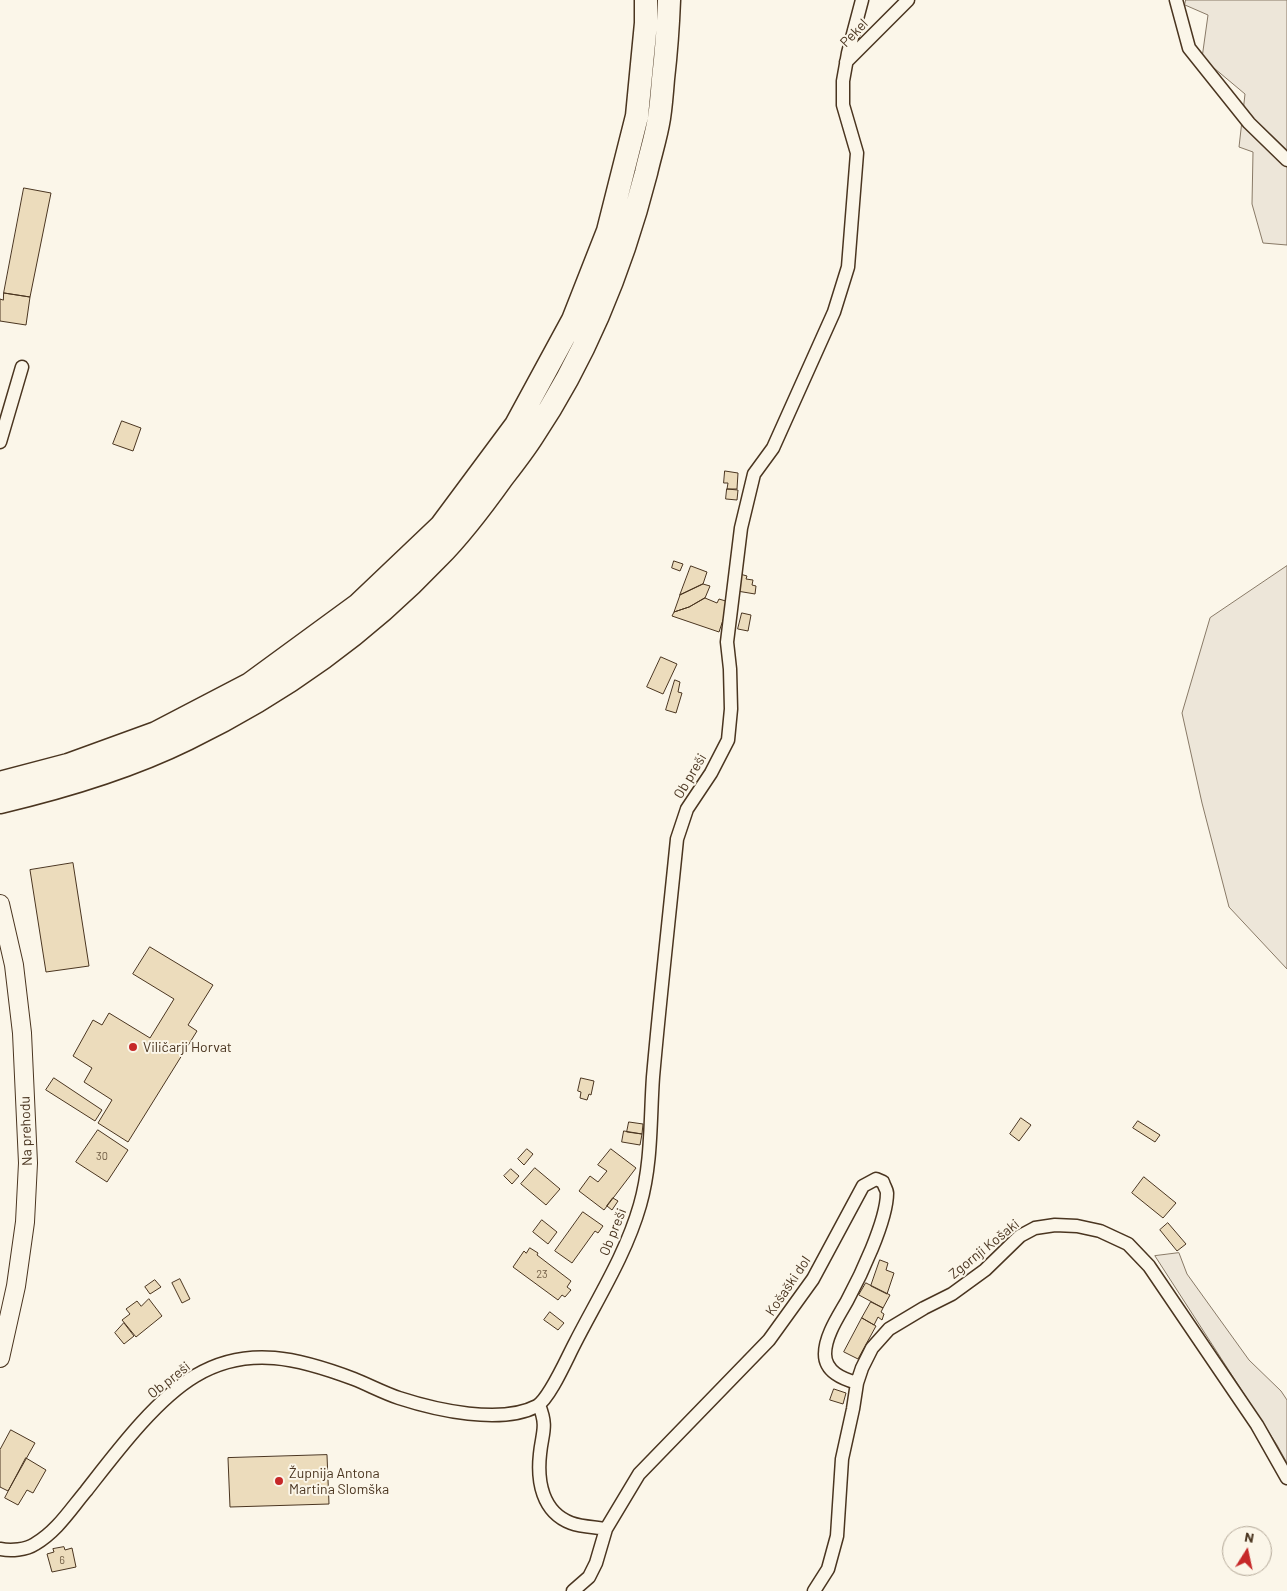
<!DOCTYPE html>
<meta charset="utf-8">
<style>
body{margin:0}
#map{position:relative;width:1287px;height:1591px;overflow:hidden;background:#fbf6e9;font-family:Barlow,sans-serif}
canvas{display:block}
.north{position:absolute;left:1222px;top:1526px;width:50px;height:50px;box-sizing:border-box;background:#fbf6e9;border:1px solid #b4a999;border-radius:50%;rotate:10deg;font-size:14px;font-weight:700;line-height:20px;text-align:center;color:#4a3520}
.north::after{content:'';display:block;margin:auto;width:18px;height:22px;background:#c62828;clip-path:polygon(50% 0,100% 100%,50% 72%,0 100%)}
</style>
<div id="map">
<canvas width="1287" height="1591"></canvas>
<div class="north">N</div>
</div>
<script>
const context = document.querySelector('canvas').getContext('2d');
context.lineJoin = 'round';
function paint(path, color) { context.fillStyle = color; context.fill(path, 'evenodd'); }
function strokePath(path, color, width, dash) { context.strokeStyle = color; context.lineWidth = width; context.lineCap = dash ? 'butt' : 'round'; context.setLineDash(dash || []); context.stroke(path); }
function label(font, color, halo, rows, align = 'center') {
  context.font = font + ' Barlow,sans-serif'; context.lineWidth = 4; context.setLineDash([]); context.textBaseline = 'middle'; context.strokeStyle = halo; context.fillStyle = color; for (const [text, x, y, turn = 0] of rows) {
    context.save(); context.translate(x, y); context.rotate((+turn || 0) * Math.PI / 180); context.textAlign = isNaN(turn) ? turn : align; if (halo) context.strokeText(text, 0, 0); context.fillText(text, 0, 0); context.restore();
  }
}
const green = new Path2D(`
 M 1186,0 L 1287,0 L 1287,245 L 1263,243 L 1252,204 L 1253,152 L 1239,147 L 1245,94 L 1202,58 L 1208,15 L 1185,5 Z
 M 1287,566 L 1287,969 L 1229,907 L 1202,803 L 1182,713 L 1210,618 Z
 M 1179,1253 L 1187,1274 L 1249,1360 L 1281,1391 L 1287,1400 L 1287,1463 L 1277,1445 L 1155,1256 Z`);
paint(green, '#ede6d9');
strokePath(green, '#887966', 1);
const building = new Path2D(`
 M 24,188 L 51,193 L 30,297 L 4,293 Z
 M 4,293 L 30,297 L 26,325 L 0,321 L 0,299 L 3,300 Z
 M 122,421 L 141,428 L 133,451 L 113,444 Z
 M 725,471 L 738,473 L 737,489 L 727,489 L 728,483 L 724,483 Z
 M 727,489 L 738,490 L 737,500 L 726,499 Z
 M 674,561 L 683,564 L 680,571 L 672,568 Z
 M 691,566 L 707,572 L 703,584 L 680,595 Z
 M 740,574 L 747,576 L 746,579 L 753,580 L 752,585 L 756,586 L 755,594 L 737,591 Z
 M 703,584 L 710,586 L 705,598 L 689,607 L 674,612 L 680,595 Z
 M 705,598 L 717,603 L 719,599 L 729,602 L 719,632 L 672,616 L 674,612 L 689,607 Z
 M 742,613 L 751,615 L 748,631 L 738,629 Z
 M 661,657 L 677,664 L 663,694 L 647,687 Z
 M 675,680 L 680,682 L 678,692 L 682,693 L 676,713 L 666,710 Z
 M 73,863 L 89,966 L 46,972 L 30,870 Z
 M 150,947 L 213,985 L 188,1025 L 197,1031 L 128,1142 L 98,1123 L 112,1100 L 84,1082 L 92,1068 L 73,1056 L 93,1020 L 102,1025 L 109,1013 L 150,1038 L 174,999 L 133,974 Z
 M 54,1078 L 102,1110 L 95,1121 L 46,1090 Z
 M 581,1078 L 594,1081 L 591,1095 L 589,1094 L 587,1100 L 580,1098 L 581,1092 L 578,1091 Z
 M 1021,1118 L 1031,1125 L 1019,1141 L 1010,1134 Z
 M 1138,1121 L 1160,1135 L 1155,1142 L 1133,1128 Z
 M 629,1122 L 643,1124 L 642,1134 L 627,1132 Z
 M 98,1130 L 128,1150 L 107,1182 L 76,1162 Z
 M 624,1131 L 642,1134 L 640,1145 L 622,1142 Z
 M 527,1149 L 533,1154 L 524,1165 L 518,1159 Z
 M 611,1149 L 636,1168 L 604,1210 L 579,1191 L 590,1176 L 598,1182 L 607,1171 L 598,1165 Z
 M 535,1168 L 560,1189 L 546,1205 L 521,1184 Z
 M 511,1169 L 519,1176 L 512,1184 L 504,1176 Z
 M 1144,1177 L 1176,1203 L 1163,1218 L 1132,1193 Z
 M 613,1198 L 618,1201 L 612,1210 L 607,1206 Z
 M 583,1212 L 603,1226 L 598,1233 L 595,1231 L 572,1263 L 555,1251 Z
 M 542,1220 L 557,1232 L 548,1244 L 533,1232 Z
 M 1168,1223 L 1186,1244 L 1177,1251 L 1160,1230 Z
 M 530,1248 L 538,1253 L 537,1255 L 571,1281 L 567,1287 L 571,1290 L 565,1297 L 562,1295 L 558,1300 L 513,1267 L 524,1251 L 526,1253 Z
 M 880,1260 L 888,1263 L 886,1270 L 894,1273 L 887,1294 L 871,1286 Z
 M 180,1279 L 190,1299 L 182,1303 L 172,1283 Z
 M 155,1280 L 161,1287 L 150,1294 L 145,1287 Z
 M 866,1283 L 890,1295 L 883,1308 L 859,1295 Z
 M 149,1299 L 162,1316 L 136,1337 L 122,1320 L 130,1314 L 126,1309 L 137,1301 L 141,1306 Z
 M 871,1302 L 883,1308 L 881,1312 L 884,1314 L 882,1320 L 878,1317 L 874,1325 L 862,1318 Z
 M 550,1312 L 564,1323 L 558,1330 L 544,1320 Z
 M 862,1318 L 876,1326 L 858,1359 L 844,1352 Z
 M 124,1323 L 134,1336 L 124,1344 L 115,1333 Z
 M 834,1389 L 846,1393 L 843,1404 L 830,1400 Z
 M 11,1430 L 35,1443 L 8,1491 L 0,1487 L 0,1450 Z
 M 327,1455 L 329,1504 L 230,1507 L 228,1458 Z
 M 26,1458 L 46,1470 L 33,1493 L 27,1490 L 18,1505 L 5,1498 Z
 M 64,1547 L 65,1550 L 72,1548 L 76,1567 L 52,1572 L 47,1554 L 54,1552 L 53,1549 Z`);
paint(building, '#ecdcbc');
strokePath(building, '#4a3520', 1);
const street = new Path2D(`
 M 1176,0 L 1189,48 L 1249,123 L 1287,160
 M 846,62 L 908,0
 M 0,442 L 22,367
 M 539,1405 C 548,1427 542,1433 540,1454 C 537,1481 542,1512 571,1523 C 582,1527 595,1527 606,1529
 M 0,1549 C 11,1551 26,1550 35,1544 C 57,1531 70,1510 86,1491 C 115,1454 155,1400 195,1376 C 248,1344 301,1359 354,1379 C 369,1385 384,1393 399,1398 C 436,1410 501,1425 537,1406 C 550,1398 567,1358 575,1343 C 598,1298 626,1254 640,1205 C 652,1163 650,1120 653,1077 C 660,998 669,919 677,839 L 687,809 L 711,773 L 728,740 L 731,709 L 730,669 L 727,642 L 741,528 L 754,474 L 773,448 L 834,312 L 848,267 L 857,153 L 843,105 L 843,81 L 848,53 L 862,0
 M 573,1591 L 589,1577 L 596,1563 L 606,1529 L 639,1474 L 769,1340 L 813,1279 L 863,1186 L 876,1179 L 883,1182 C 884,1186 887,1190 887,1193 C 887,1221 860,1277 847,1301 C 838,1317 825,1336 825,1354 C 825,1372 843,1379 857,1383
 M 814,1591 L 828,1569 L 837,1536 L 842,1459 L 853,1409 L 857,1383 L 862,1368 L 872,1348 L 889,1329 L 924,1308 L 952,1294 L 985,1270 L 1020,1236 L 1035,1228 L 1055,1225 L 1077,1226 L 1100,1231 L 1128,1244 L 1149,1266 L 1257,1425 L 1287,1478`);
const secondary = new Path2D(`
 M 0,904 L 14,965 L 22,1033 L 28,1163 L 25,1222 L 16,1286 L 0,1358`);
const highway = new Path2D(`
 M 0,783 L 68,765 L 156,733 L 250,684 L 358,605 L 441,526 L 516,425 L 573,320 L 608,231 L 637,116 L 646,23 L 646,0
 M 0,802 C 64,787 128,768 187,739 C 280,694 367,632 438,557 C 462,533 482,506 502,478 C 512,465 523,451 532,437 C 586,357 622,267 646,173 C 650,155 656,137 659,118 C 661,105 662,92 663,79 C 666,53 668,26 669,0`);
strokePath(street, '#4a3520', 15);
strokePath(secondary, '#4a3520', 20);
strokePath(highway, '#4a3520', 25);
strokePath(street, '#fbf6e9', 12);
strokePath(secondary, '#fbf6e9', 18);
strokePath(highway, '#fbf6e9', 22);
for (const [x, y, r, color] of [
 [133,1047,5,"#c62828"],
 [279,1481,5,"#c62828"]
]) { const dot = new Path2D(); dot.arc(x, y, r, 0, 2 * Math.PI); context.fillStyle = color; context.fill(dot); strokePath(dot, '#fbf6e9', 2); }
label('11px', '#725f47', null, [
 ["30",102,1156],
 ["23",542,1274],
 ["6",62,1560]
]);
label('14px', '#4a3520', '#fbf6e9', [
 ["Pekel",854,33,-46],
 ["Ob preši",690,776,-59],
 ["Na prehodu",26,1131,-92],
 ["Ob preši",613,1232,-68],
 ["Zgornji Košaki",984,1249,-39],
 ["Košaški dol",788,1286,-56],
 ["Ob preši",169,1380,-38]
]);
label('14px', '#4a3520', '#fbf6e9', [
 ["Viličarji Horvat",143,1047],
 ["Župnija Antona",289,1473],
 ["Martina Slomška",289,1489]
], 'left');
</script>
